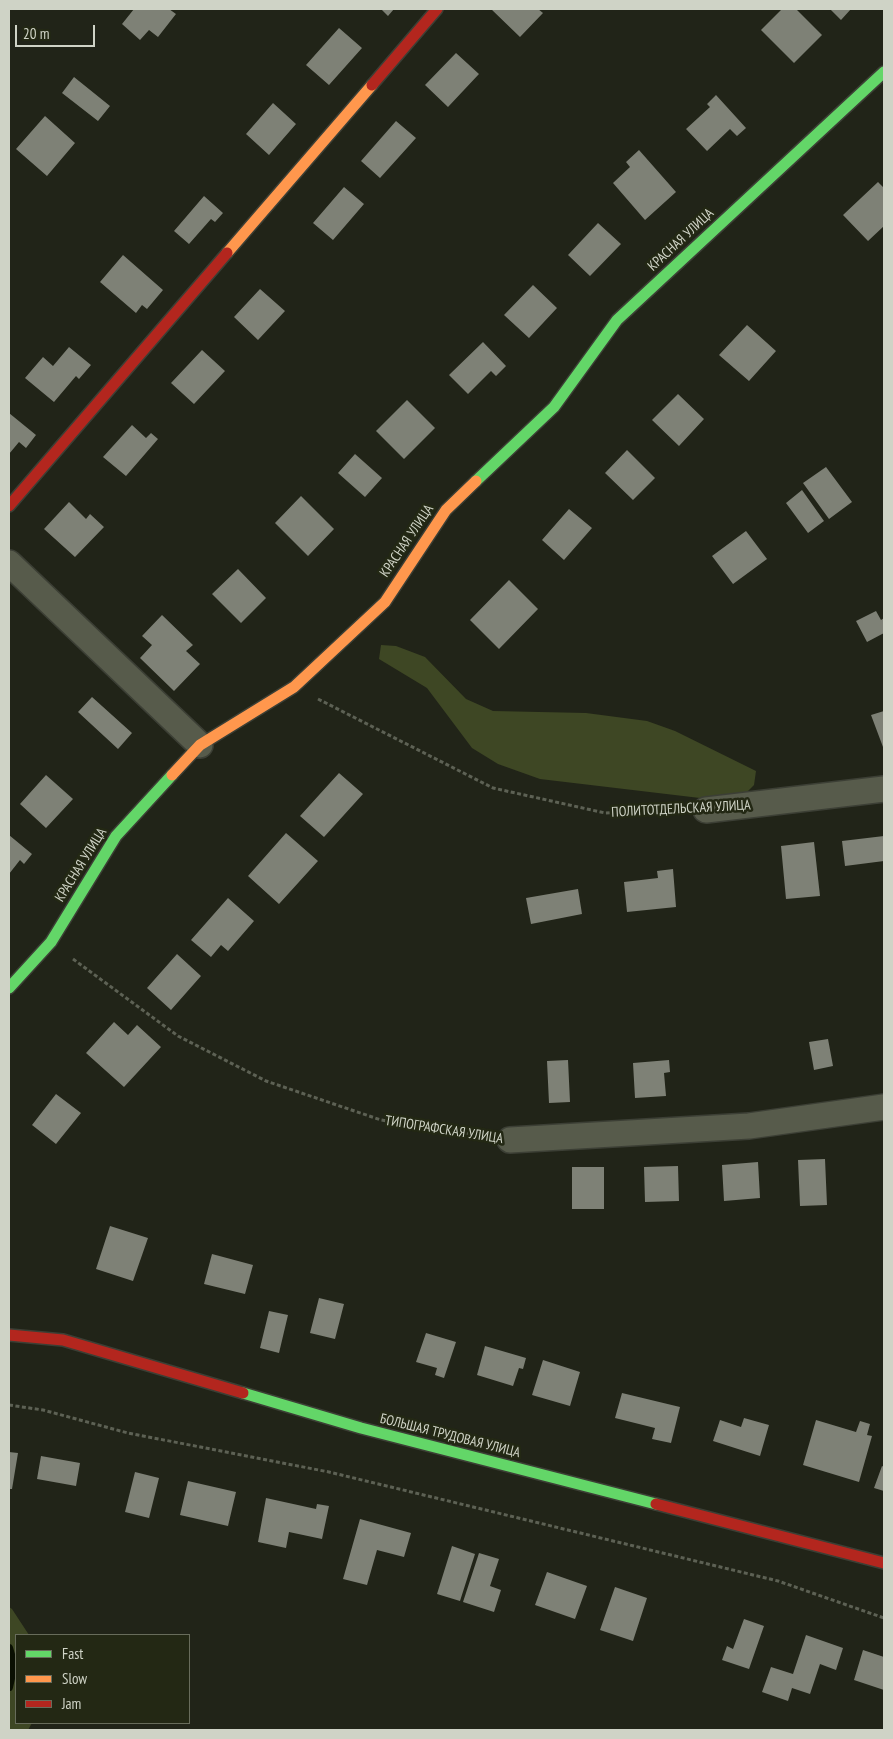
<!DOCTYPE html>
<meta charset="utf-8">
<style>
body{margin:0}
#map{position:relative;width:893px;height:1739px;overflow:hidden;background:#212418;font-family:"PT Sans Narrow",sans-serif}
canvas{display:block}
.frame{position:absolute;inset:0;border:10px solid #cfd3c6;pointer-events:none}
.legend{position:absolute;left:15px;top:1634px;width:175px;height:90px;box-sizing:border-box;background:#232814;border:1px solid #686c5b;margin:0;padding:6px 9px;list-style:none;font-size:15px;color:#cfd3c6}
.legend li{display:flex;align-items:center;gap:10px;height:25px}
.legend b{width:25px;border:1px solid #686c5b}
.scale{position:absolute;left:15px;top:25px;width:80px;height:22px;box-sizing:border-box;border:2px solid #cfd3c6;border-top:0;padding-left:6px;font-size:15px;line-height:18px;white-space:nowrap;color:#cfd3c6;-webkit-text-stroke:4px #232814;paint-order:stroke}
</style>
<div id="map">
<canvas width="893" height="1739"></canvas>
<div class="frame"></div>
<ul class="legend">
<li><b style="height:6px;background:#63d668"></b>Fast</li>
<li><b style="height:6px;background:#ff974d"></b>Slow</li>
<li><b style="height:6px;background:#b3261e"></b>Jam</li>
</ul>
<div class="scale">20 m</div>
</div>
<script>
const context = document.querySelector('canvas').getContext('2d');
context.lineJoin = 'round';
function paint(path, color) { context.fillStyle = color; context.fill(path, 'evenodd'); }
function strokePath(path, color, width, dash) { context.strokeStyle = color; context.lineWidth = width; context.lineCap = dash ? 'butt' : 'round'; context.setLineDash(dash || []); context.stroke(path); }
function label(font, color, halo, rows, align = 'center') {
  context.font = font + ' "PT Sans Narrow",sans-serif'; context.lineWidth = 5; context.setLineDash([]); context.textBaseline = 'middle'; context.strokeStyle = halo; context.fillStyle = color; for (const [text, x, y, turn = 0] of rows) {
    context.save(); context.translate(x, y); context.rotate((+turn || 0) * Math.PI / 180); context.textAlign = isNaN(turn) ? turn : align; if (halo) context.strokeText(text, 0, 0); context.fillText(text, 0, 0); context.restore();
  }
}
paint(new Path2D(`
 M 381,645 L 396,646 L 425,657 L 466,699 L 493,711 L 586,713 L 647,721 L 675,731 L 756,771 L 754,785 L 744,795 L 700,798 L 540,779 L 498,764 L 472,748 L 427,688 L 379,659 Z
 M 9,1607 L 12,1609 L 29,1635 L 16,1635 L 16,1723 L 32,1723 L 28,1730 L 9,1730 Z`), '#3e4724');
strokePath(new Path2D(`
 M 9,1648 L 14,1665 L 9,1687`), '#0a0f02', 8);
paint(new Path2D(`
 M 134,9 L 169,9 L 176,14 L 158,37 L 149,30 L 140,40 L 122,24 Z
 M 381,9 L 394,9 L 388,16 Z
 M 491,9 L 538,9 L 543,13 L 520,37 Z
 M 782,9 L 796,9 L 822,35 L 794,63 L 761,30 Z
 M 830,9 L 851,9 L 841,20 Z
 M 339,28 L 362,48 L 329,85 L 306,65 Z
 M 456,53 L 479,74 L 448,107 L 425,85 Z
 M 74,77 L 110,106 L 98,121 L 62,93 Z
 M 716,95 L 746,128 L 737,136 L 730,129 L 707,151 L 686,129 L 710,107 L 707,104 Z
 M 273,103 L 296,124 L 269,155 L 246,134 Z
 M 45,116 L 75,143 L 47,176 L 16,149 Z
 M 396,121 L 416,138 L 380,178 L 361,161 Z
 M 639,150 L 676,192 L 645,220 L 613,183 L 630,167 L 626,162 Z
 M 878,182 L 884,188 L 884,226 L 868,241 L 843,215 Z
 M 344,187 L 364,204 L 333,240 L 313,223 Z
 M 204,196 L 223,213 L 215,222 L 211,219 L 189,244 L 174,231 Z
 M 598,223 L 621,244 L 590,276 L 568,255 Z
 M 123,255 L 163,290 L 147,309 L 142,305 L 136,313 L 100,282 Z
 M 533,285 L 557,308 L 529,338 L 504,315 Z
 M 260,289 L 285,311 L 258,340 L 234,317 Z
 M 747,325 L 776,351 L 749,381 L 719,355 Z
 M 483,342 L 506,366 L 496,376 L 491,371 L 468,394 L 449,375 Z
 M 69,347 L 91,365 L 79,379 L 76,376 L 54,402 L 25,378 L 43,357 L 53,366 Z
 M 202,350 L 225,371 L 194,404 L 171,383 Z
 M 678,394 L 704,419 L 679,446 L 652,420 Z
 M 407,400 L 435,428 L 404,459 L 376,431 Z
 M 9,413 L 36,435 L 26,448 L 19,442 L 9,454 Z
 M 132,425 L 146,438 L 151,433 L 158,439 L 126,476 L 103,457 Z
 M 627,450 L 655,478 L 633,500 L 605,473 Z
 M 355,454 L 382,478 L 365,497 L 338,473 Z
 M 826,467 L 852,502 L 829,519 L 803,483 Z
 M 802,490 L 824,521 L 808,533 L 786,503 Z
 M 301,496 L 334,529 L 308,556 L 275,523 Z
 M 69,502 L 86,519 L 90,514 L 104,527 L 75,557 L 44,529 Z
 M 569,509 L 592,528 L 564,560 L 542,540 Z
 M 746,531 L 767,559 L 733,584 L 712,556 Z
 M 238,569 L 266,598 L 241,623 L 212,594 Z
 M 509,580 L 538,609 L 499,649 L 470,620 Z
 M 876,611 L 881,620 L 884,618 L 884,633 L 867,642 L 856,621 Z
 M 162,615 L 193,645 L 186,651 L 200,664 L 174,691 L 140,658 L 152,645 L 142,636 Z
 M 92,697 L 132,733 L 118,749 L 78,712 Z
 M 884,711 L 884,746 L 883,747 L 871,715 Z
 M 339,773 L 363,794 L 324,837 L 300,816 Z
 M 46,775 L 73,799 L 46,828 L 20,804 Z
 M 286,833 L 318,861 L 279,904 L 248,876 Z
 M 9,835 L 32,854 L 24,864 L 20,860 L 9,874 Z
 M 884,836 L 884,861 L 845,866 L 842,841 Z
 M 814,842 L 820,896 L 786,899 L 781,846 Z
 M 673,869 L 676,907 L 627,912 L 624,882 L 658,878 L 657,871 Z
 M 578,889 L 582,914 L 531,924 L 526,898 Z
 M 228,898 L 254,921 L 228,951 L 221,945 L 211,957 L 191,940 Z
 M 177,954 L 201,976 L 171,1010 L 147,988 Z
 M 114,1022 L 128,1035 L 137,1025 L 161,1047 L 124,1087 L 86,1053 Z
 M 828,1039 L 833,1066 L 814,1070 L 809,1042 Z
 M 568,1060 L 570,1102 L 549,1103 L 547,1061 Z
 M 669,1060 L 670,1072 L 664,1073 L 666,1096 L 635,1098 L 633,1063 Z
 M 56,1094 L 81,1113 L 56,1144 L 32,1125 Z
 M 825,1159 L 827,1205 L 800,1206 L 798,1160 Z
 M 758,1162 L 760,1198 L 724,1201 L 722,1165 Z
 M 678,1166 L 679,1201 L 645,1202 L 644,1167 Z
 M 572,1167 L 604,1167 L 604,1209 L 572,1209 Z
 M 110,1226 L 148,1238 L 133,1281 L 96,1269 Z
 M 212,1254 L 253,1265 L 245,1294 L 204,1284 Z
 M 319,1298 L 344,1304 L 335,1339 L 310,1333 Z
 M 269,1311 L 288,1315 L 279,1353 L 260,1348 Z
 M 426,1333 L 456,1342 L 444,1378 L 435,1375 L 437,1368 L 416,1362 Z
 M 485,1346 L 526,1358 L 523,1369 L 519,1368 L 513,1386 L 477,1375 Z
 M 543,1360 L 580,1372 L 570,1406 L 532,1395 Z
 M 622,1393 L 680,1407 L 671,1443 L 652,1439 L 655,1428 L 615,1418 Z
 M 744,1418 L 769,1425 L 760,1456 L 713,1441 L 720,1420 L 741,1427 Z
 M 816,1420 L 856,1432 L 860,1421 L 870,1424 L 867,1435 L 872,1436 L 859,1482 L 803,1465 Z
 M 9,1452 L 18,1453 L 12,1489 L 9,1489 Z
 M 41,1456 L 80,1463 L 76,1486 L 37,1479 Z
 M 882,1466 L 884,1467 L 884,1491 L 874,1488 Z
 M 135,1472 L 159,1478 L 149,1518 L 125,1512 Z
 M 188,1481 L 236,1492 L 228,1526 L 180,1515 Z
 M 266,1498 L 316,1509 L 317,1504 L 329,1506 L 322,1539 L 289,1532 L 286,1548 L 258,1542 Z
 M 360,1519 L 411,1533 L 404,1557 L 377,1550 L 367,1585 L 343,1579 Z
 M 452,1546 L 475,1554 L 460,1601 L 437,1594 Z
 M 479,1553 L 499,1559 L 490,1586 L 501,1590 L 494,1612 L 463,1602 Z
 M 547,1572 L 587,1586 L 575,1619 L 535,1605 Z
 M 615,1587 L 647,1598 L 633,1641 L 600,1630 Z
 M 744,1619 L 764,1626 L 749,1669 L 722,1660 L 727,1646 L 733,1649 Z
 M 806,1635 L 843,1648 L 836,1670 L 820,1664 L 810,1694 L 792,1688 L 788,1701 L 762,1692 L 771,1667 L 793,1674 Z
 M 863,1650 L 884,1657 L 884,1690 L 854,1680 Z`), '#7e8176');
const street = new Path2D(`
 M 9,563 L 200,745
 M 706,810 L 884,789
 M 510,1140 L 749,1126 L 884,1107`);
const fast = new Path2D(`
 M 476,481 L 554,407 L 617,320 L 884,72
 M 9,988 L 51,942 L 116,836 L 172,775
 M 243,1393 L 361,1428 L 656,1504`);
const slow = new Path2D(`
 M 227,253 L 372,85
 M 172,775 L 200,745 L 294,687 L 385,602 L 446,510 L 476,481`);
const jam = new Path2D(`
 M 372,85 L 437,9
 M 9,506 L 227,253
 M 9,1335 L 63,1340 L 243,1393
 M 656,1504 L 884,1563`);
strokePath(street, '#3c3f35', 28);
strokePath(fast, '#3c3f35', 14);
strokePath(slow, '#3c3f35', 14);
strokePath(jam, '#3c3f35', 14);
strokePath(new Path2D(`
 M 318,699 L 493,788 L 605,813 L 681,811
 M 73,959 L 178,1036 L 266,1081 L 381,1120 L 485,1136
 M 9,1405 L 43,1410 L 128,1433 L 329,1472 L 778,1581 L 884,1618`), '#5d6154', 3, [4, 2.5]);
strokePath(street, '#575b4b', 25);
strokePath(fast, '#63d668', 11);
strokePath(slow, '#ff974d', 11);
strokePath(jam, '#b3261e', 11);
label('14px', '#cfd3c6', '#232814', [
 ["КРАСНАЯ УЛИЦА",681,240,-43],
 ["КРАСНАЯ УЛИЦА",407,541,-56],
 ["ПОЛИТОТДЕЛЬСКАЯ УЛИЦА",681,809,-3],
 ["КРАСНАЯ УЛИЦА",81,865,-58],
 ["ТИПОГРАФСКАЯ УЛИЦА",444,1130,9],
 ["БОЛЬШАЯ ТРУДОВАЯ УЛИЦА",450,1436,14]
]);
</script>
